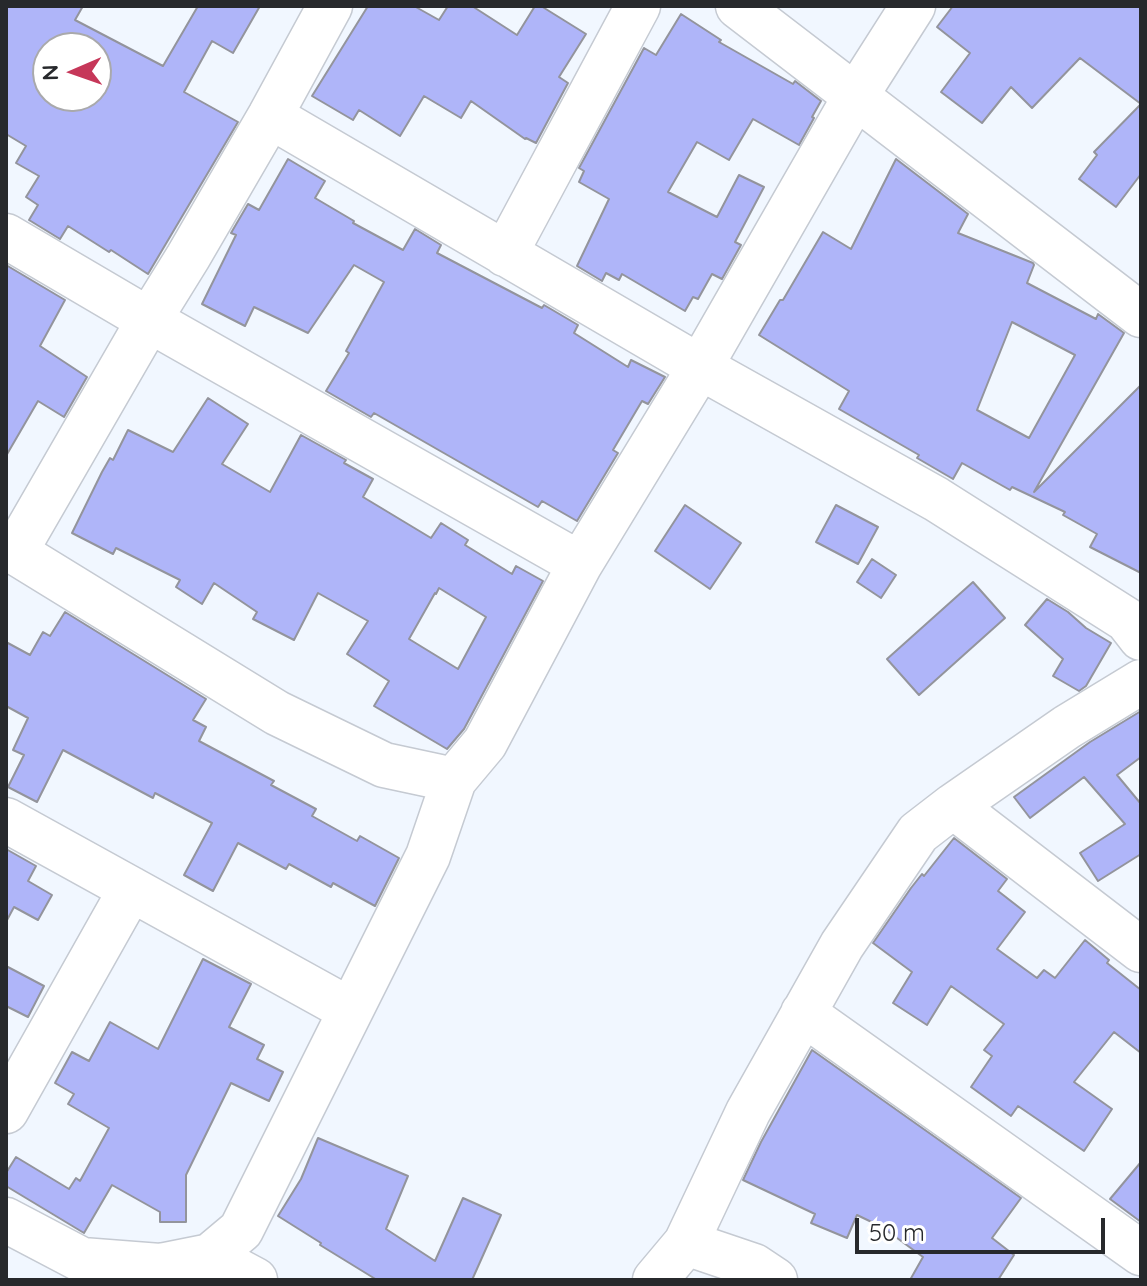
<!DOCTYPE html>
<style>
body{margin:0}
#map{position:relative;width:1147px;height:1286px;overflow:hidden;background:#f1f7ff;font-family:Quicksand,sans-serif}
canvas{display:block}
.frame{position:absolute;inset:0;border:8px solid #27292c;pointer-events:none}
.north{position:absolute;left:32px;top:32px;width:80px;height:80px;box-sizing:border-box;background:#fff;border:2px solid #a9a9ab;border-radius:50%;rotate:268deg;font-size:22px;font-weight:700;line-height:32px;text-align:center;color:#27292c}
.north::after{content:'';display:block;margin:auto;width:28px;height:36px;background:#c63759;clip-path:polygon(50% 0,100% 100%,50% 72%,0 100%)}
.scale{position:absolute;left:855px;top:1218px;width:250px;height:36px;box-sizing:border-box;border:4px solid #27292c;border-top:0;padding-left:10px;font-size:24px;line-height:28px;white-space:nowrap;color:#27292c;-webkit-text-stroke:6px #fff;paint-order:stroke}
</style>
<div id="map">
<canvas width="1147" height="1286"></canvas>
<div class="frame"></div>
<div class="north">N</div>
<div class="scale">50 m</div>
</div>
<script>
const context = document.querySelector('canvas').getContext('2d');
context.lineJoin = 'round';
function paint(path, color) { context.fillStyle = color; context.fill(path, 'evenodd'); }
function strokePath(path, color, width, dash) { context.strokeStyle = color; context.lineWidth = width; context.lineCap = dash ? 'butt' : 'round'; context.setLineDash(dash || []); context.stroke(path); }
const building = new Path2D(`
 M 6,6 L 83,6 L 75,20 L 163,66 L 198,6 L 260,6 L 233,53 L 212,41 L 184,92 L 238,122 L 148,274 L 111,250 L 109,252 L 68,226 L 60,239 L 29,220 L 38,205 L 26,197 L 39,176 L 16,163 L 26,146 L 6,134 ZM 48,48 L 96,48 L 96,96 L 48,96 Z
 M 368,6 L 414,6 L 439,20 L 448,6 L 472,6 L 517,35 L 535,6 L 541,6 L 586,34 L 559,77 L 568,83 L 536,143 L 526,138 L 525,139 L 471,101 L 461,118 L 424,96 L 400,136 L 359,110 L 353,120 L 312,96 Z
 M 953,6 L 1141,6 L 1141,174 L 1116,207 L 1079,179 L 1097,155 L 1094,152 L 1141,104 L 1080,58 L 1032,108 L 1011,87 L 982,123 L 941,92 L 970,53 L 937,27 Z
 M 681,14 L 721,40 L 719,42 L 793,84 L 795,81 L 821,101 L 812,117 L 814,118 L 799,145 L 753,119 L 729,160 L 697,142 L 668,192 L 717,217 L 739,175 L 764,187 L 735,242 L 741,245 L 722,279 L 712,274 L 698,299 L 693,297 L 685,311 L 622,274 L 619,280 L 606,273 L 602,281 L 577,266 L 609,199 L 579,182 L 584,171 L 579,168 L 644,48 L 656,55 Z
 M 288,159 L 325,181 L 315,198 L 354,221 L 353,223 L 403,250 L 415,229 L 441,245 L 437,253 L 542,308 L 544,305 L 578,325 L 574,333 L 628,367 L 631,360 L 665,377 L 648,404 L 642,401 L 613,450 L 618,453 L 577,521 L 542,501 L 538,507 L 374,413 L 371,417 L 326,391 L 349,353 L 346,351 L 384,282 L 354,265 L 308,333 L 254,307 L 245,326 L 202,304 L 236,235 L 231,233 L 248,204 L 259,210 Z
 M 896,159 L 968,214 L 958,233 L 1033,263 L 1034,265 L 1027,283 L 1096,319 L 1098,314 L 1124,333 L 1034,492 L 1141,385 L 1141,573 L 1090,547 L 1097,534 L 1063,515 L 1065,512 L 1012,487 L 1010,490 L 962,463 L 953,479 L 917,458 L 919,455 L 839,409 L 849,391 L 759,335 L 780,300 L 783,300 L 823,232 L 851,249 ZM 1012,322 L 1075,355 L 1029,438 L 977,410 Z
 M 6,265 L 65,300 L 40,346 L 87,377 L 64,417 L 38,401 L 6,456 Z
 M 208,398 L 248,424 L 222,464 L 270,492 L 301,435 L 346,460 L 344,463 L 373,479 L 363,497 L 431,538 L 441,523 L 468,540 L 465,545 L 512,574 L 516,566 L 543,581 L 464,729 L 447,749 L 374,706 L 389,681 L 347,654 L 368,621 L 318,593 L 294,640 L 253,619 L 257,612 L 214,583 L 202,604 L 176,587 L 180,580 L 116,548 L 113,554 L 72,533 L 102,472 L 110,458 L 113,460 L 128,430 L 173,452 ZM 439,588 L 486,617 L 458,669 L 409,639 L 435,593 L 436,594 Z
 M 685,505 L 741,543 L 710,589 L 655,551 Z
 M 836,505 L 878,527 L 858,564 L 816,542 Z
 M 872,559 L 896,575 L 881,598 L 857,582 Z
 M 973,582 L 1005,618 L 919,695 L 887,659 Z
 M 1047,599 L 1068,612 L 1086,628 L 1111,643 L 1086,686 L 1079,691 L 1053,676 L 1063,659 L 1025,625 Z
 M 65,612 L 206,699 L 193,720 L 206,727 L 199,741 L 274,781 L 271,785 L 316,809 L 312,816 L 357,841 L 360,836 L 399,858 L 375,906 L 333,883 L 331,887 L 289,864 L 286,869 L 238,843 L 213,891 L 184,875 L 212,823 L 155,793 L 153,798 L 63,750 L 37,802 L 8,787 L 24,755 L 13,750 L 28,718 L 6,706 L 6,642 L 30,655 L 43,632 L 50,636 Z
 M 1141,711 L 1141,757 L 1117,775 L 1141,804 L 1141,854 L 1098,881 L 1080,853 L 1125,824 L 1084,777 L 1030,818 L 1014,797 L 1090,742 Z
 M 954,838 L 1007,879 L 998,891 L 1025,912 L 997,949 L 1037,978 L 1044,970 L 1055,978 L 1085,940 L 1109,960 L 1107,963 L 1141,990 L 1141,1053 L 1114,1032 L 1074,1082 L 1112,1109 L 1084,1151 L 1018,1106 L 1011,1116 L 971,1087 L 992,1056 L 984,1050 L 1004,1024 L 951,986 L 927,1025 L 893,1003 L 912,972 L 873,943 L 911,888 L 922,874 L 924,876 Z
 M 6,849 L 36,866 L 28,881 L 52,895 L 38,920 L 14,907 L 6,922 Z
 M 203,959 L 251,984 L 229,1027 L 264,1045 L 257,1059 L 283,1072 L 269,1101 L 231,1083 L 186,1175 L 186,1222 L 160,1222 L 160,1212 L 112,1185 L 84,1233 L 6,1186 L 6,1173 L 16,1157 L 69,1189 L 76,1178 L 80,1181 L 109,1128 L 68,1104 L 74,1094 L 55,1083 L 72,1052 L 89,1061 L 110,1022 L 158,1049 Z
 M 6,966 L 44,986 L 28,1017 L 6,1006 Z
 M 812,1050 L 1021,1198 L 992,1238 L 1014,1255 L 998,1280 L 910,1280 L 923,1257 L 882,1227 L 857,1215 L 847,1238 L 811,1223 L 815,1214 L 743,1180 L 761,1142 Z
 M 318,1138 L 408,1176 L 386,1229 L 435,1261 L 463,1198 L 501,1215 L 472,1280 L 377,1280 L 320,1245 L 321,1243 L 278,1216 L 301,1179 Z
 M 1141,1162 L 1141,1222 L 1110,1199 Z`);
paint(building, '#afb5f9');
strokePath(building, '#93949c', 2);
const minor = new Path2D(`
 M 330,6 L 270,116 L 188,257 L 149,320 L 15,552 L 277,713 L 384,765 L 454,780
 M 270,116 L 700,367 L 936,499 L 1127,620 L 1141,638
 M 6,236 L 149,320 L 580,564
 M 505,254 L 638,6
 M 1141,682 L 1067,727 L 953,806 L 1141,950
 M 6,820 L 350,1010
 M 803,1013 L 1141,1253
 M 6,1111 L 131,889
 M 6,1220 L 82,1260 L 160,1266 L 210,1256 L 241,1230 L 428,856 L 454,780 L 485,743 L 580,564 L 700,367 L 855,97 L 913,6
 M 686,1243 L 754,1266 L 775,1280
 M 210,1256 L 255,1280
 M 655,1280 L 686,1243 L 748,1112 L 842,945 L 918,833 L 953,806`);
const major = new Path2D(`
 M 738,6 L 1141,315`);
strokePath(minor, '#c5cad2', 47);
strokePath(major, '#c5cad2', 47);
strokePath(minor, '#fff', 44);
strokePath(major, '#fff', 44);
</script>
